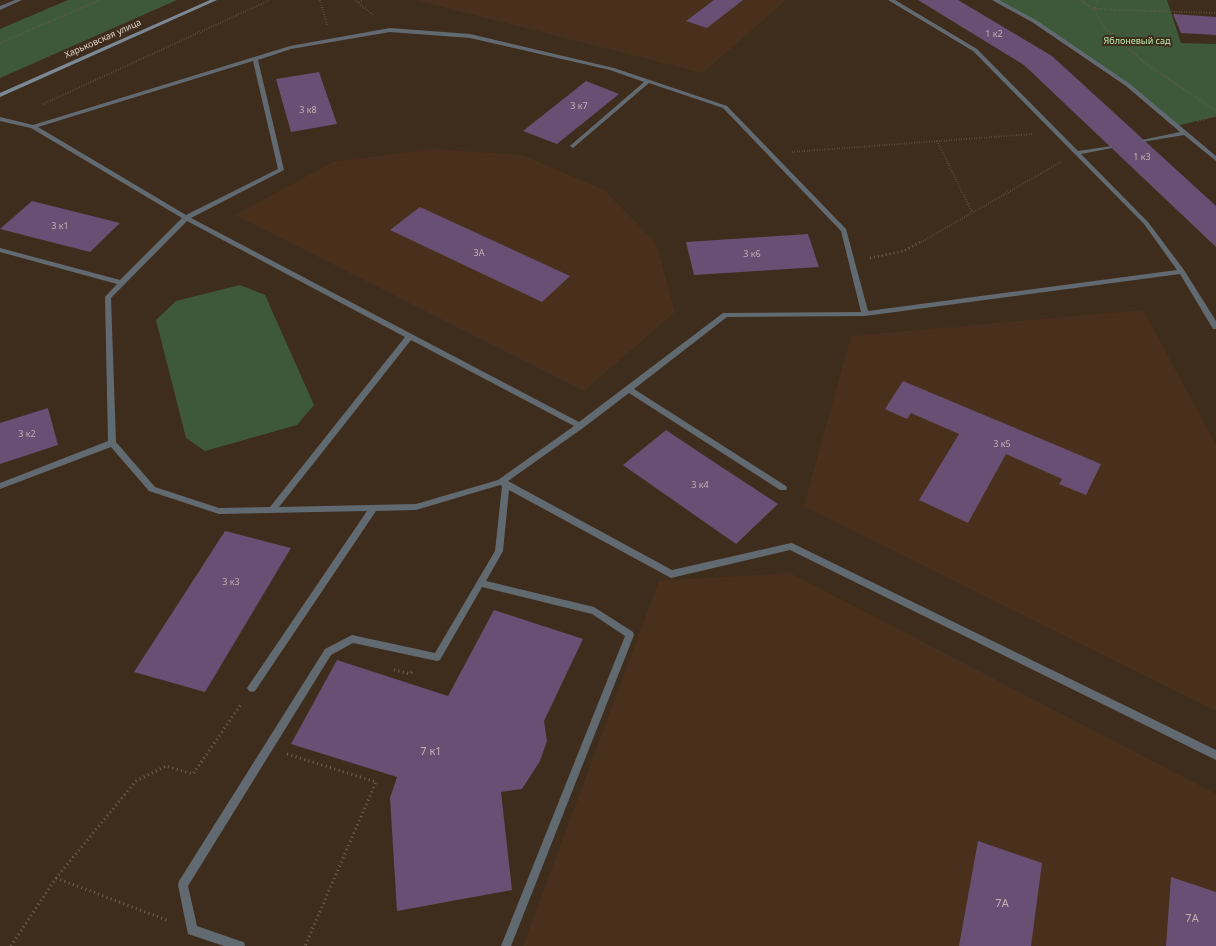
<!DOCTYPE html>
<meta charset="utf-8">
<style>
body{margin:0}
canvas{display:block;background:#3e2c1d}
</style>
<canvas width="1216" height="946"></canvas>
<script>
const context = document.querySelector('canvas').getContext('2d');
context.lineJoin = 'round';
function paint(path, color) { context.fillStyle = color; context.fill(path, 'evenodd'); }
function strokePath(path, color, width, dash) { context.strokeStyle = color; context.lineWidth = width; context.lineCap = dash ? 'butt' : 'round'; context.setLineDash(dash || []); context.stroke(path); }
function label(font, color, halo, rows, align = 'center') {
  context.font = font + ' "Noto Sans",sans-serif'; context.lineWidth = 4; context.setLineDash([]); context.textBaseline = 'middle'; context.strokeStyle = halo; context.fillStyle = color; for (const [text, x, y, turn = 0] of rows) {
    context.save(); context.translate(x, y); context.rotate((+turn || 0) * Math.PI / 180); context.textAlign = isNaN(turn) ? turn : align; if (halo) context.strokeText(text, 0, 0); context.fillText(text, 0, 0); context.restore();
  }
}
paint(new Path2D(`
 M 415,0 L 786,0 L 703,73 Z
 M 433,149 L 522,155 L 604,190 L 656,243 L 675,312 L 584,391 L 235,215 L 333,162 Z
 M 1143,310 L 1216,445 L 1216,711 L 804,506 L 851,336 Z
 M 790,573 L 1216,794 L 1216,946 L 523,946 L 659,581 Z`), '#48301c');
paint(new Path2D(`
 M 68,0 L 177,0 L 0,78 L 0,29 Z
 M 995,0 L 1167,0 L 1181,43 L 1216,44 L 1216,116 L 1177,126 L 1128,85 L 1034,21 Z
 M 240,285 L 265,295 L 314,405 L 297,425 L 205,451 L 186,438 L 156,320 L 176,301 Z`), '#3e5939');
paint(new Path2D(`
 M 714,0 L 743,0 L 707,28 L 686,21 Z
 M 918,0 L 958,0 L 1052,56 L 1216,206 L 1216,247 L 1024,65 Z
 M 1173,14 L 1216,17 L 1216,35 L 1181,33 Z
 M 319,72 L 337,124 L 291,132 L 276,79 Z
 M 586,81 L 619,94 L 557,144 L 523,131 Z
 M 32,201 L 120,223 L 90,252 L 0,229 Z
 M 420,207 L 570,276 L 542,302 L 390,230 Z
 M 808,234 L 819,267 L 694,275 L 686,242 Z
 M 903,381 L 1101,464 L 1086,495 L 1059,484 L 1062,479 L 1006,454 L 968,523 L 919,500 L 959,434 L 911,413 L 907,419 L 885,409 Z
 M 48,408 L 58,445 L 0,464 L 0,423 Z
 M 666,430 L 720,466 L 778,504 L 736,544 L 623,465 Z
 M 225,531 L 291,548 L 205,692 L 134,672 Z
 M 494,610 L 583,639 L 544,721 L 547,741 L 540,761 L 522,789 L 501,792 L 512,890 L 397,911 L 390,798 L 397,777 L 291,744 L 337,660 L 448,696 Z
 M 978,841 L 1042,863 L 1031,946 L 959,946 Z
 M 1171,877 L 1216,892 L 1216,946 L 1166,946 Z`), '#694f73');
strokePath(new Path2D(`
 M 320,0 L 327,25
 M 355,0 L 373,15
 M 1080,0 L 1094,9 L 1105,28 L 1145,63 L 1216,111
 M 1098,0 L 1094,9 L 1216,13
 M 359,2 L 363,0
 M 0,43 L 100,0
 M 43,104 L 270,0
 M 1198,121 L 1216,116
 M 937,141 L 972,212
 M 792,152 L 1033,134
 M 921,242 L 1061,162`), '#736356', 2, [0.5, 2]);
strokePath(new Path2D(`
 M 870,258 L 904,251 L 922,241`), '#736356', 2.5, [1, 3]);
strokePath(new Path2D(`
 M 394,670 L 410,674 L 412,672
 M 287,754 L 376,782 L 305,946
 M 56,878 L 169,921
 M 11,946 L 56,878 L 136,781 L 166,766 L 193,774 L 242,703`), '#736356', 3, [1, 3.5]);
paint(new Path2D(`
 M 15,0 L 22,0 L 0,10 L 0,6 Z
 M 888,0 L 895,0 L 977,49 L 1078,151 L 1112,146 L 1112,148 L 1081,154 L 1148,222 L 1184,270 L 1216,321 L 1216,329 L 1213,329 L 1180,274 L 865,316 L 727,317 L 634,389 L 786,486 L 787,488 L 786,490 L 780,490 L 629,393 L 583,428 L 508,481 L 672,570 L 791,543 L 794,544 L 1216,750 L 1216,760 L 790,550 L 671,578 L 509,490 L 503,551 L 486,581 L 594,607 L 633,632 L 634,635 L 511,946 L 501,946 L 625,636 L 592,614 L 482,587 L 440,660 L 437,661 L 353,643 L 331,655 L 188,886 L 197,926 L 240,941 L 244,942 L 245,946 L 224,946 L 188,934 L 178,885 L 179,881 L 325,649 L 352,635 L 435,653 L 495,551 L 502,486 L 500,485 L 416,510 L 376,511 L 255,691 L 252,692 L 249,691 L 247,688 L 249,685 L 367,511 L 219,514 L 149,491 L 111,447 L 0,489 L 0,483 L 108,441 L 105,297 L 117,284 L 0,252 L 0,248 L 120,280 L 182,218 L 31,128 L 0,121 L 0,117 L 33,125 L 290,46 L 390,28 L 470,34 L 614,68 L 727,106 L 846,229 L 868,311 L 1177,270 L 1144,224 L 973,51 ZM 390,32 L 470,38 L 610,70 L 644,82 L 571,145 L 570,146 L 573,148 L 649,83 L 723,108 L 841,231 L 861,312 L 723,313 L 579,422 L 191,218 L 284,170 L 258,60 L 291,49 ZM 253,61 L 278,169 L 186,215 L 38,127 ZM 187,221 L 405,337 L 270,507 L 219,508 L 155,487 L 116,442 L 111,298 ZM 411,340 L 574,426 L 498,480 L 416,504 L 279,507 Z
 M 992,0 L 999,0 L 1036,20 L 1130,84 L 1216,156 L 1216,161 L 1184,135 L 1142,142 L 1142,140 L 1180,132 L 1126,86 L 1032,22 Z`), '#616a71');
paint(new Path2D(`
 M 210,0 L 217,0 L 0,97 L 0,93 Z`), '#7b8996');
label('9px', '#c2b2b4', null, [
 ["1 к2",994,34],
 ["3 к7",579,106],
 ["3 к8",308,110],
 ["1 к3",1142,157],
 ["3 к1",60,226],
 ["3А",479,253],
 ["3 к6",752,254],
 ["3 к2",27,434],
 ["3 к5",1002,444],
 ["3 к4",700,485],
 ["3 к3",231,582]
]);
label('9px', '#dfd3ca', '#3e2c1d', [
 ["Харьковская улица",103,39,-24]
]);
label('9px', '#bbecb0', '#3e2c1d', [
 ["Яблоневый сад",1137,41]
]);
label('11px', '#c2b2b4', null, [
 ["7 к1",431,752],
 ["7А",1002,904],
 ["7А",1192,919]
]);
</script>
